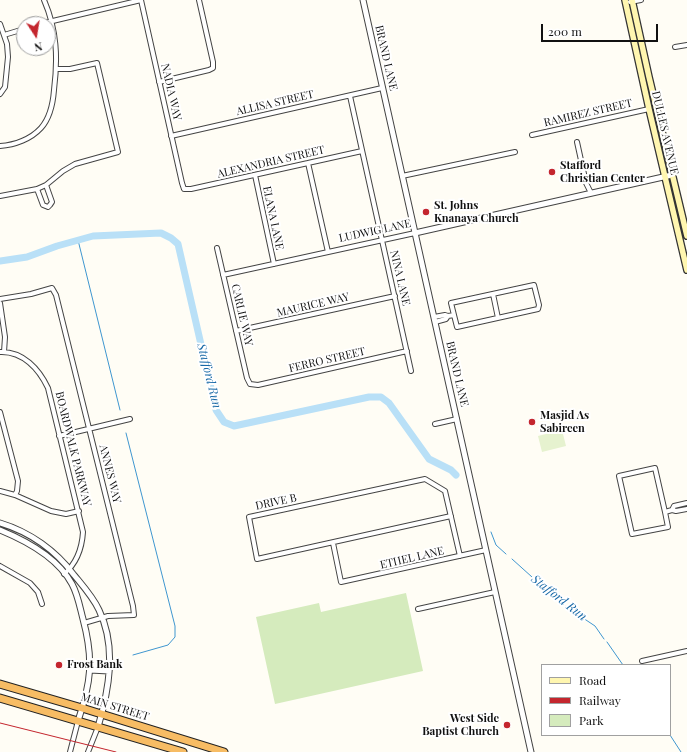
<!DOCTYPE html>
<style>
body{margin:0}
#map{position:relative;width:687px;height:752px;overflow:hidden;background:#fffdf5;font-family:"Playfair Display",serif}
canvas{display:block}
.legend{position:absolute;left:541px;top:664px;width:130px;height:72px;box-sizing:border-box;background:#fff;border:1px solid #a0a0a0;margin:0;padding:5px 7px;list-style:none;font-size:12px;color:#111}
.legend li{display:flex;align-items:center;gap:8px;height:20px}
.legend b{width:20px;border:1px solid #a0a0a0}
.north{position:absolute;left:16px;top:16px;width:40px;height:40px;box-sizing:border-box;background:#fff;border:1px solid #a0a0a0;border-radius:50%;rotate:168deg;font-size:11px;font-weight:700;line-height:16px;text-align:center;color:#111}
.north::after{content:'';display:block;margin:auto;width:14px;height:18px;background:#c4262e;clip-path:polygon(50% 0,100% 100%,50% 72%,0 100%)}
.scale{position:absolute;left:541px;top:24px;width:117px;height:18px;box-sizing:border-box;border:2px solid #111;border-top:0;padding-left:5px;font-size:12px;line-height:14px;white-space:nowrap;color:#111;-webkit-text-stroke:3px #fff;paint-order:stroke}
</style>
<div id="map">
<canvas width="687" height="752"></canvas>
<ul class="legend">
<li><b style="height:5px;background:#fff6b0"></b>Road</li>
<li><b style="height:5px;background:#c4262e"></b>Railway</li>
<li><b style="height:11px;background:#d5ebbd"></b>Park</li>
</ul>
<div class="north">N</div>
<div class="scale">200 m</div>
</div>
<script>
const context = document.querySelector('canvas').getContext('2d');
context.lineJoin = 'round';
function paint(path, color) { context.fillStyle = color; context.fill(path, 'evenodd'); }
function strokePath(path, color, width, dash) { context.strokeStyle = color; context.lineWidth = width; context.lineCap = dash ? 'butt' : 'round'; context.setLineDash(dash || []); context.stroke(path); }
function label(font, color, halo, rows, align = 'center') {
  context.font = font + ' "Playfair Display",serif'; context.lineWidth = 4; context.setLineDash([]); context.textBaseline = 'middle'; context.strokeStyle = halo; context.fillStyle = color; for (const [text, x, y, turn = 0] of rows) {
    context.save(); context.translate(x, y); context.rotate((+turn || 0) * Math.PI / 180); context.textAlign = isNaN(turn) ? turn : align; if (halo) context.strokeText(text, 0, 0); context.fillText(text, 0, 0); context.restore();
  }
}
paint(new Path2D(`
 M 406,593 L 423,671 L 275,704 L 256,617 L 319,603 L 321,612 Z`), '#d5ebbd');
paint(new Path2D(`
 M 562,430 L 566,446 L 542,452 L 538,436 Z`), '#e6f2cf');
strokePath(new Path2D(`
 M 78,240 L 120,410
 M 126,433 L 175,626 L 175,637 L 168,645 L 133,655
 M 491,532 L 496,545 L 506,554
 M 512,559 L 562,604 L 595,626 L 604,639
 M 607,642 L 623,665
 M 670,735 L 681,752`), '#3f96cf', 1);
strokePath(new Path2D(`
 M 0,261 L 27,257 L 57,246 L 93,236 L 161,233 L 171,238 L 178,244 L 216,410 L 224,422 L 234,426 L 369,397 L 381,397 L 389,403 L 429,459 L 451,470 L 456,475`), '#b9e0f7', 7);
const minor = new Path2D(`
 M 141,0 L 182,183 L 184,189 L 191,189 L 362,151
 M 630,2 L 641,0
 M 0,24 L 7,44 L 8,57 L 5,87 L 0,94
 M 40,24 L 141,0
 M 4,35 L 24,29
 M 675,47 L 687,45
 M 159,82 L 209,70 L 213,68 L 213,62 L 199,0
 M 350,96 L 411,371
 M 532,135 L 649,109
 M 171,136 L 382,88
 M 577,142 L 586,183 L 591,193
 M 0,146 C 15,145 31,139 41,128 C 50,118 53,103 54,90 C 58,58 57,30 44,0
 M 308,163 L 328,252
 M 255,175 L 274,264
 M 402,176 L 515,152
 M 37,189 L 43,205 L 48,207 L 50,205 L 52,202 L 46,185
 M 0,196 L 37,189 L 46,185 L 63,171 L 75,164 L 118,152 L 97,63 L 70,69 L 57,69
 M 217,248 L 247,378 L 250,384 L 258,385 L 407,351
 M 223,275 L 415,233
 M 493,294 L 498,318
 M 0,299 L 31,294 L 52,288 L 56,295 L 133,606 L 134,615 L 108,616 L 84,623
 M 0,303 L 5,337 L 4,352
 M 448,316 L 454,315 L 457,327 L 538,309 L 539,305 L 534,285 L 451,303 L 454,315
 M 434,317 L 445,315 L 448,316 L 446,319 L 435,322
 M 236,331 L 395,296
 M 0,352 C 23,351 39,369 48,388 L 83,532 C 82,548 77,563 64,574
 M 0,412 L 18,481 L 17,491 L 15,495
 M 435,424 L 457,419
 M 59,436 L 130,419
 M 0,491 L 15,495 L 51,511 L 66,514 L 79,511
 M 687,503 L 674,506 L 672,510 L 676,511 L 687,509
 M 665,512 L 655,468 L 619,476 L 632,534 L 668,527 L 665,512 L 672,510
 M 451,516 L 257,559 L 249,517 L 425,479 L 445,491 L 460,556
 M 333,543 L 341,582 L 486,550
 M 0,566 L 30,583 L 38,592 L 42,604
 M 418,609 L 495,592
 M 642,661 L 687,651
 M 70,752 L 78,721
 M 88,752 L 98,727`);
const tertiary = new Path2D(`
 M 363,0 L 531,752
 M 415,233 L 672,175
 M 0,523 C 30,532 56,551 74,575 C 83,586 93,597 99,610 C 117,647 109,690 98,727
 M 0,530 C 27,541 58,558 72,584 C 78,595 80,608 83,619 C 94,660 91,683 78,721
 M 90,670 L 109,671`);
const secondary = new Path2D(`
 M 625,0 L 649,109 L 687,270
 M 632,0 L 649,77 L 687,236`);
const trunk = new Path2D(`
 M 0,684 L 82,708 L 224,752
 M 0,698 L 183,752`);
strokePath(minor, '#444', 6);
strokePath(tertiary, '#444', 7);
strokePath(secondary, '#333', 8);
strokePath(trunk, '#222', 9);
strokePath(minor, '#fff', 4);
strokePath(tertiary, '#fff', 5);
strokePath(secondary, '#fff6b0', 5.5);
strokePath(trunk, '#f7bc64', 7);
strokePath(new Path2D(`
 M 0,723 L 116,752`), '#c4262e', 1);
for (const [x, y, r, color] of [
 [552,172,4,"#c4262e"],
 [426,212,4,"#c4262e"],
 [532,422,4,"#c4262e"],
 [59,665,4,"#c4262e"],
 [507,725,4,"#c4262e"]
]) { const dot = new Path2D(); dot.arc(x, y, r, 0, 2 * Math.PI); context.fillStyle = color; context.fill(dot); strokePath(dot, '#fff', 1.5); }
label('11px', '#111', '#fff', [
 ["BRAND LANE",386,58,77],
 ["NADIA WAY",171,92,77],
 ["ALLISA STREET",275,103,-13],
 ["RAMIREZ STREET",588,113,-13],
 ["DULLES AVENUE",665,133,77],
 ["ALEXANDRIA STREET",271,162,-13],
 ["ELANA LANE",273,218,78],
 ["LUDWIG LANE",375,231,-12],
 ["NINA LANE",400,278,77],
 ["MAURICE WAY",313,305,-13],
 ["CARLIE WAY",242,315,77],
 ["FERRO STREET",327,360,-13],
 ["BRAND LANE",457,374,77],
 ["BOARDWALK PARKWAY",73,449,76],
 ["ANNES WAY",110,474,76],
 ["DRIVE B",276,502,-12],
 ["ETHEL LANE",412,558,-13],
 ["MAIN STREET",115,707,17]
]);
label('bold 11px', '#111', '#fff', [
 ["Stafford",560,166],
 ["Christian Center",560,179],
 ["St. Johns",434,206],
 ["Knanaya Church",434,219],
 ["Masjid As",540,416],
 ["Sabireen",540,429],
 ["Frost Bank",67,665],
 ["West Side",499,719,"right"],
 ["Baptist Church",499,732,"right"]
], 'left');
label('italic 12px', '#1768a6', '#fff', [
 ["Stafford Run",209,376,76],
 ["Stafford Run",559,598,38]
]);
</script>
